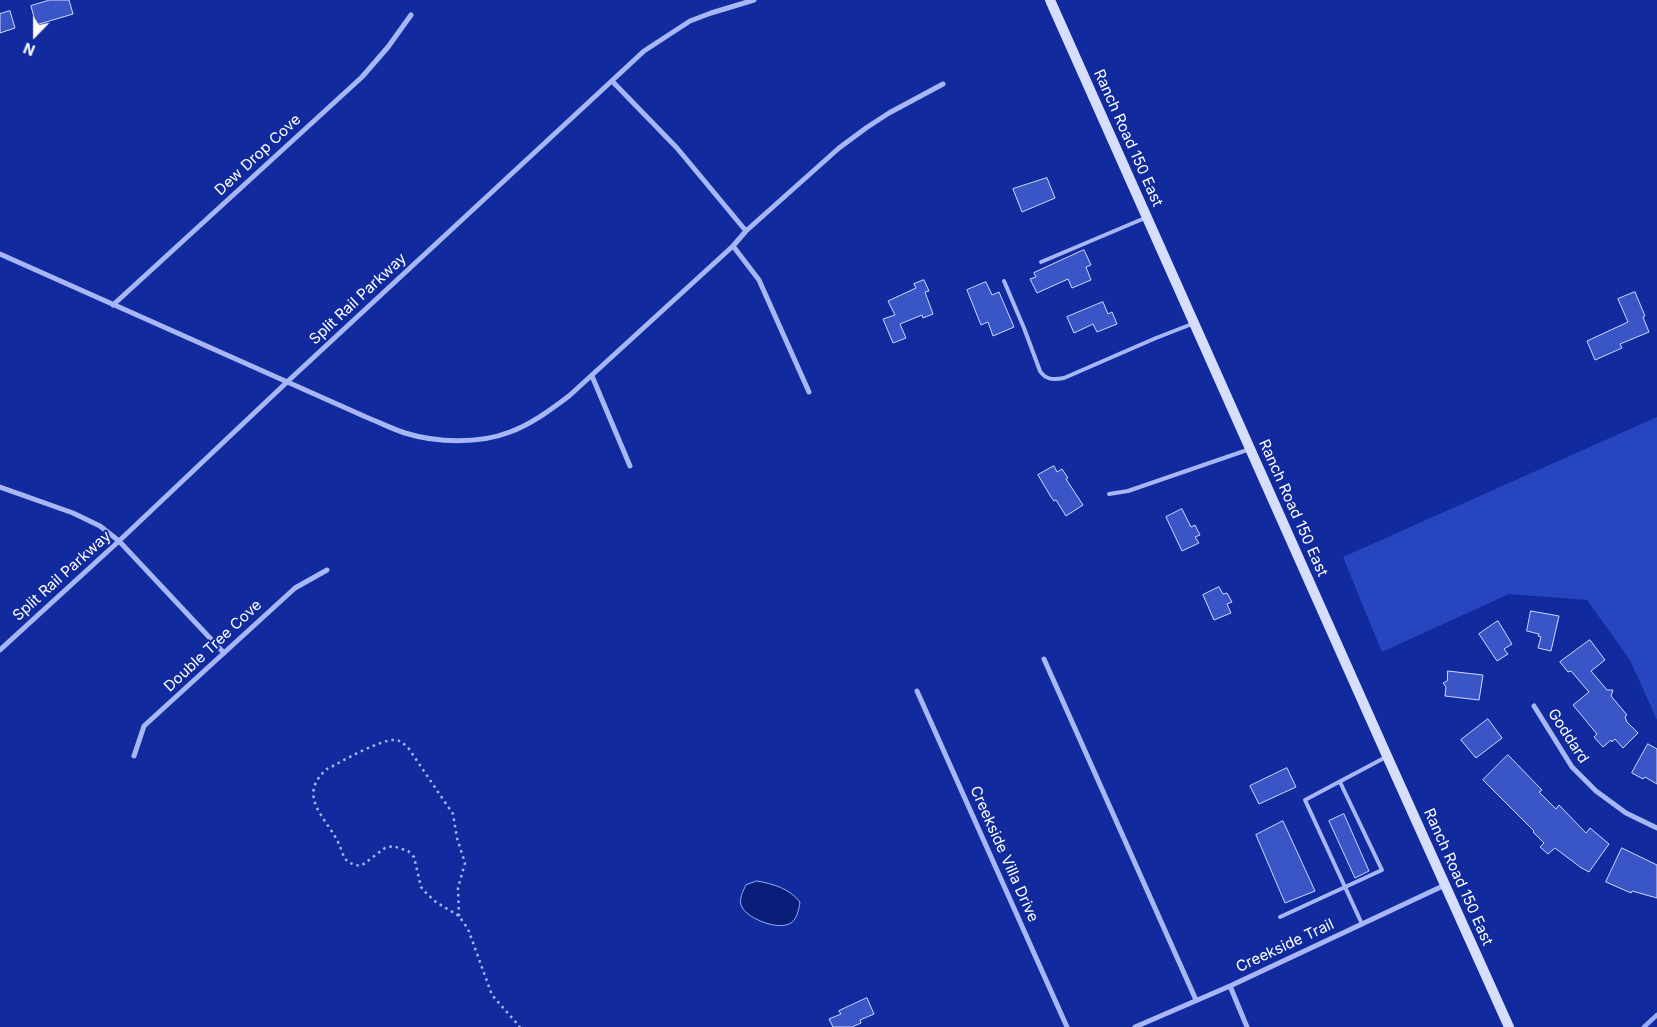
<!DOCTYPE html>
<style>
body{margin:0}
#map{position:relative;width:1657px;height:1027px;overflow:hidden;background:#112b9e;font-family:Inter,sans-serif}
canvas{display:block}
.north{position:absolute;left:10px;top:10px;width:50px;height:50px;-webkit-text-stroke:4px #112b9e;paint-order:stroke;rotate:202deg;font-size:14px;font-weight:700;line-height:20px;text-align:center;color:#fff}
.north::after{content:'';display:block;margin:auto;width:18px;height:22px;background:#fff;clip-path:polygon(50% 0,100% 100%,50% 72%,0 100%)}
</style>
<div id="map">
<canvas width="1657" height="1027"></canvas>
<div class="north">N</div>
</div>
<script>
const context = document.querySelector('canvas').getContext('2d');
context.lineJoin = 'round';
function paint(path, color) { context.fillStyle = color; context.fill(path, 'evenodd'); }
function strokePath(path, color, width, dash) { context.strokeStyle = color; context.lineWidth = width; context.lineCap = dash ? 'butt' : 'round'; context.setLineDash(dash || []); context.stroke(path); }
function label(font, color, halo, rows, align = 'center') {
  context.font = font + ' Inter,sans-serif'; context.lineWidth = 4; context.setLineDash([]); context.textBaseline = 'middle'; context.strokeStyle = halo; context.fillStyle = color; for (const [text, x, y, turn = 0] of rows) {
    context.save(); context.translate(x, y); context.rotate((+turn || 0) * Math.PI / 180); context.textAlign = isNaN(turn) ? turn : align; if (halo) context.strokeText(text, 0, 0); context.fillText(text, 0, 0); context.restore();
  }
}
paint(new Path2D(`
 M 1657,417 L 1657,720 L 1630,660 L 1587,600 L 1509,594 L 1382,652 L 1343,557 Z`), '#2745be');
const water = new Path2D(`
 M 757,881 C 773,884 789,888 800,902 C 799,909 797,919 791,923 C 779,931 748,919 742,907 C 738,900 743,891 746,885 Z`);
paint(water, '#0a1e79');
strokePath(water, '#98adf8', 1);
strokePath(new Path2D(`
 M 1644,1027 L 1657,1015`), '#98adf8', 4.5);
const building = new Path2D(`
 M 50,0 L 69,0 L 73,14 L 36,25 L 31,6 Z
 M 10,11 L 15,28 L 0,33 L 0,14 Z
 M 1047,178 L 1055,198 L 1022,212 L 1013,189 Z
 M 1084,250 L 1091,265 L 1086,267 L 1091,280 L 1072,288 L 1068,279 L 1037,293 L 1030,279 L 1036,277 L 1034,273 Z
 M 924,280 L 929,291 L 925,292 L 933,314 L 923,318 L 922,315 L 900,324 L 906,338 L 893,343 L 883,319 L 895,315 L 888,301 L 916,288 L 914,284 Z
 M 986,282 L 992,295 L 999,292 L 1014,327 L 993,336 L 988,322 L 981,325 L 967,290 Z
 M 1635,292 L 1645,316 L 1643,317 L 1649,332 L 1620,344 L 1622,348 L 1595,360 L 1587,341 L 1628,322 L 1618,299 Z
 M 1103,302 L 1108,314 L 1112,312 L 1117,324 L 1097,332 L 1093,324 L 1074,333 L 1067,317 Z
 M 1054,466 L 1057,472 L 1062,469 L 1068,478 L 1066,479 L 1083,505 L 1066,516 L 1056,500 L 1054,501 L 1051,497 L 1038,475 Z
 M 1182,509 L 1191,527 L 1195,525 L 1200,535 L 1195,537 L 1199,543 L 1182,551 L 1166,517 Z
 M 1219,587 L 1223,594 L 1227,593 L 1232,602 L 1227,604 L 1231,613 L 1214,620 L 1203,595 Z
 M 1531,611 L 1559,616 L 1551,651 L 1538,648 L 1541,637 L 1538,636 L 1539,634 L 1527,631 Z
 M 1498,621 L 1512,644 L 1504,649 L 1508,654 L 1497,661 L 1479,634 Z
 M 1590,640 L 1605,660 L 1591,671 L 1607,690 L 1613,690 L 1611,696 L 1627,715 L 1625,717 L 1627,722 L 1638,733 L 1623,748 L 1615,739 L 1612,742 L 1611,740 L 1603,747 L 1594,737 L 1597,734 L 1573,705 L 1589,692 L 1571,671 L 1568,672 L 1560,662 Z
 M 1448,671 L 1483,675 L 1479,700 L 1445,696 L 1446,687 L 1443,683 L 1447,681 Z
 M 1488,719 L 1502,738 L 1476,758 L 1461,740 Z
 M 1648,744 L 1657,749 L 1657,784 L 1645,777 L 1643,779 L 1632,773 Z
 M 1508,755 L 1542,790 L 1539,792 L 1556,809 L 1559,805 L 1586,833 L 1590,828 L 1609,844 L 1589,872 L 1580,867 L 1555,848 L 1548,854 L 1540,847 L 1544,843 L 1533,832 L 1534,831 L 1483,780 Z
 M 1287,768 L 1296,787 L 1259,804 L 1250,786 Z
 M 1344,814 L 1369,871 L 1355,878 L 1329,821 Z
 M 1283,821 L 1315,891 L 1285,903 L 1256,835 Z
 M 1622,848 L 1657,865 L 1657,898 L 1632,891 L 1631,893 L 1606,882 Z
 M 867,998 L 874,1014 L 860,1020 L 861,1023 L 852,1027 L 833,1027 L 829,1019 L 841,1014 L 839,1011 Z`);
paint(building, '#3a55c5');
strokePath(building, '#cfd9fe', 1);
strokePath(new Path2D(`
 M 459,916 L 458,888 L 465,863 L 457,838 L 453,814 L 409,749 C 405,745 402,741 396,740 C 382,738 341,762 327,769 C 297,795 324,816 337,840 C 345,855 341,863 361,866 L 385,848 L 393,846 L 408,851 L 414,857 L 421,887 L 427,894 L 436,902 L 459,916 L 468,929 L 492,995 L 520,1027`), '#a7b6f5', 2.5, [2.5, 4]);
strokePath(new Path2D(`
 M 1041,262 L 1145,218
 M 1004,281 L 1024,328 L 1040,371 C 1046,380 1053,380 1064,378 L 1156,338 L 1192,324
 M 1109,494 L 1128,491 L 1250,449
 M 1280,917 L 1382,870 L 1340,782
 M 1362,924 L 1305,800 L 1386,757`), '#a7b6f5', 4);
strokePath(new Path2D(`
 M 612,81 L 677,148 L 746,231
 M 733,246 L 759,280 L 809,392
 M 0,254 L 366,417 C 379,422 392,429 405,433 C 437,443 479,444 510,432 C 532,424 550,410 569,396 L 733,246 L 746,231 L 839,148 L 866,128 L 889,113 L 943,84
 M 113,305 L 362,77 L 388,47 L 411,15
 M 592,376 L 630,466
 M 0,487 L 73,513 L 100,526 L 119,541 L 224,653
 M 0,650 L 119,541 L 287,382 L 644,51 L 690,21 L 711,13 L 754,0
 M 1044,659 L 1196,1000
 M 917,691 L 1067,1027
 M 1534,706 L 1572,767 L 1596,791 L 1626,813 L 1657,828
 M 134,756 L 144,726 L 295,588 L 327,570
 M 1230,986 L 1247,1027
 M 1135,1027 L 1230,986 L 1445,885`), '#a7b6f5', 5);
strokePath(new Path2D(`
 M 1050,0 L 1387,756 L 1509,1027`), '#d7defd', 10);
label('15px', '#fff', '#112b9e', [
 ["Ranch Road 150 East",1128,138,66],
 ["Dew Drop Cove",258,155,-43],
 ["Split Rail Parkway",358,299,-43],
 ["Ranch Road 150 East",1293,508,66],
 ["Split Rail Parkway",62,576,-42],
 ["Double Tree Cove",213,646,-43],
 ["Goddard",1568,736,57],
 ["Creekside Villa Drive",1004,854,66],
 ["Ranch Road 150 East",1458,877,66],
 ["Creekside Trail",1285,946,-25]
]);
</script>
